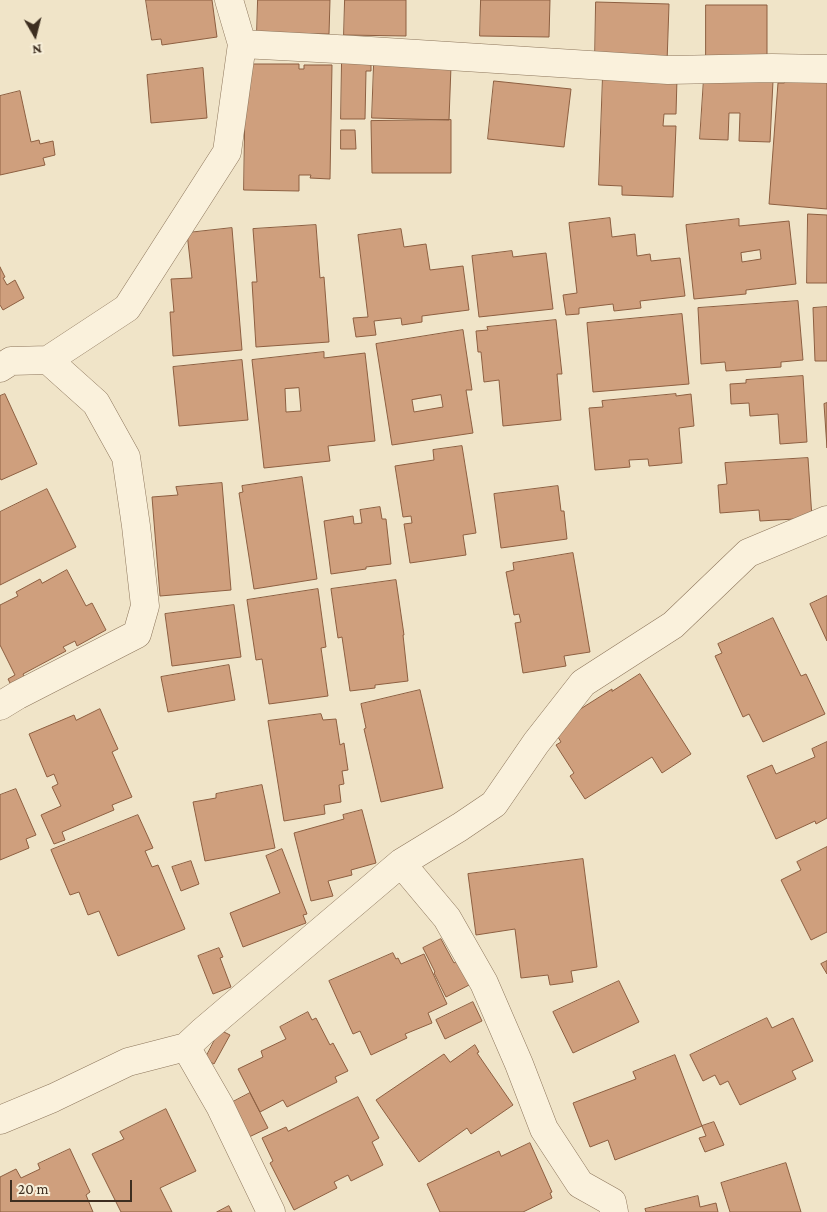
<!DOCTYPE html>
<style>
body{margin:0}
#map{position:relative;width:827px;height:1212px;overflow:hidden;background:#f0e4c8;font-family:"Crimson Pro",serif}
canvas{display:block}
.north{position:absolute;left:10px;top:10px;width:50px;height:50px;-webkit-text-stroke:4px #f7eed8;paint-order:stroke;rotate:172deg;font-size:14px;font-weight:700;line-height:20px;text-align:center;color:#3d2e20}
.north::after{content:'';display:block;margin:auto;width:18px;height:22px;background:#3d2e20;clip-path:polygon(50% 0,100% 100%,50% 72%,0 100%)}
.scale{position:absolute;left:10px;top:1180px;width:122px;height:22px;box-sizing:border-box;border:2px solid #3d2e20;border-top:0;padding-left:6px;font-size:15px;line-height:18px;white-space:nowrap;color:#3d2e20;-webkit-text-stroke:4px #f7eed8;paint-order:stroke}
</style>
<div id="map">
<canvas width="827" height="1212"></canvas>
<div class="north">N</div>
<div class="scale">20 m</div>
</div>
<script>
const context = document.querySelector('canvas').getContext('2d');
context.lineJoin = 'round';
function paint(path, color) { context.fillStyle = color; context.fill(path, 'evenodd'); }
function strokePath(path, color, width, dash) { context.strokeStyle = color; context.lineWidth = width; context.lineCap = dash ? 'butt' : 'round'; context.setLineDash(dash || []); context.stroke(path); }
const building = new Path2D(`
 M 146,0 L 212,0 L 217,37 L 162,45 L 161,39 L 152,40 Z
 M 258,0 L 330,0 L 329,34 L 257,33 Z
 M 345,0 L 406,0 L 406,36 L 344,35 Z
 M 481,0 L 550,0 L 549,37 L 480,36 Z
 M 596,2 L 669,4 L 667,63 L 595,60 Z
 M 706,5 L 767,5 L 767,59 L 706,58 Z
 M 342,59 L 371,59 L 371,71 L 366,71 L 365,119 L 341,119 Z
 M 246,64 L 299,64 L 299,69 L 304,69 L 304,65 L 332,65 L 330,179 L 310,178 L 311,175 L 299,175 L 299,191 L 244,190 Z
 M 374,64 L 451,66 L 449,120 L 372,118 Z
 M 203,68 L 207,118 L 151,123 L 147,75 Z
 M 603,75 L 677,78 L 676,114 L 664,114 L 663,126 L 676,126 L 673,197 L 622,195 L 622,186 L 599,185 Z
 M 704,78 L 773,81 L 770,142 L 739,141 L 740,113 L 729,113 L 728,140 L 700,139 Z
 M 785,78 L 827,82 L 827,209 L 769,204 L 778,83 L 784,83 Z
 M 494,81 L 571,89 L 564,147 L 488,139 Z
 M 20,91 L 31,142 L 39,140 L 40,144 L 53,141 L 55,155 L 43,158 L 45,165 L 0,175 L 0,96 Z
 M 451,120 L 451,173 L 372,173 L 371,121 Z
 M 341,130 L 355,130 L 356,149 L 341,149 Z
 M 808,214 L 827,215 L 827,283 L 807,283 Z
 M 610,218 L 612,237 L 635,234 L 637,256 L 650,254 L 651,261 L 680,258 L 685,296 L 640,301 L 641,308 L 614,311 L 613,304 L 579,308 L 579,314 L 566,315 L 563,295 L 577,293 L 569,223 Z
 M 739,219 L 739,226 L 789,221 L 796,284 L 746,290 L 746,294 L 694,299 L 686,225 ZM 760,250 L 761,259 L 742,262 L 741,253 Z
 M 316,225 L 320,278 L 324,277 L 329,342 L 256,347 L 252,282 L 257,282 L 253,229 Z
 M 232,228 L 242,350 L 173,356 L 170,312 L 174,312 L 171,279 L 192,278 L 187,233 Z
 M 401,229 L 404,247 L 426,244 L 430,270 L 463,266 L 469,310 L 422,316 L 422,322 L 402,325 L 401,318 L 374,321 L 376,335 L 356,337 L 353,318 L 368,317 L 358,235 Z
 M 512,251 L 513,257 L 546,253 L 553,309 L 479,317 L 472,256 Z
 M 0,267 L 5,277 L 3,278 L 7,285 L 15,280 L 24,298 L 3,310 L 0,305 Z
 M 798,301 L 803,360 L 781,362 L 781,367 L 726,371 L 725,362 L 701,364 L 698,308 Z
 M 827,307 L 827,361 L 815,361 L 813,308 Z
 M 682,314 L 689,384 L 593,392 L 587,323 Z
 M 556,320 L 562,374 L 557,374 L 561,420 L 503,426 L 499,380 L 484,382 L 481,352 L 478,352 L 476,331 L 488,330 L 487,327 Z
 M 463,330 L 472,390 L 466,390 L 473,433 L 392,445 L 376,344 ZM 441,395 L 443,407 L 414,412 L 412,400 Z
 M 324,352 L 324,358 L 365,353 L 375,441 L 328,446 L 330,461 L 264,468 L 252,360 ZM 299,388 L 301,411 L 286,412 L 285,389 Z
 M 242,360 L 248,420 L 179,426 L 173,367 Z
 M 803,376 L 807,442 L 780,444 L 778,414 L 750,416 L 749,403 L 731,404 L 730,384 L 746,383 L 746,380 Z
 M 5,394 L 37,464 L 1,480 L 0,478 L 0,396 Z
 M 676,394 L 676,396 L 691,394 L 694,426 L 679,428 L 682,463 L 649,466 L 648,459 L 629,460 L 630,467 L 595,470 L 589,408 L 603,407 L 602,401 Z
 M 827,403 L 827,448 L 824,404 Z
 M 462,446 L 476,533 L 463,535 L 466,555 L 410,563 L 404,524 L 412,523 L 411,516 L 403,517 L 395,466 L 434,460 L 433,450 Z
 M 808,458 L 812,518 L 760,521 L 759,510 L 720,513 L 718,485 L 727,484 L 725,463 Z
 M 302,477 L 317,579 L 254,589 L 239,493 L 243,492 L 242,486 Z
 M 222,483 L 231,590 L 160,596 L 152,497 L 178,495 L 176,487 Z
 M 558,486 L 561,511 L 564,511 L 567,539 L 501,548 L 494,494 Z
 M 47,489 L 76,547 L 0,585 L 0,512 Z
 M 380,507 L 382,519 L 386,519 L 391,564 L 366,567 L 366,569 L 331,574 L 324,521 L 353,516 L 354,524 L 362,523 L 360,510 Z
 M 573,553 L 590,652 L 564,656 L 566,666 L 523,673 L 515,623 L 521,622 L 519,614 L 514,615 L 506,572 L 514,570 L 513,563 Z
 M 67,570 L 86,606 L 92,603 L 106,630 L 77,646 L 75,641 L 63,647 L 66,651 L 23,674 L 28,684 L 14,691 L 8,679 L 15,675 L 0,645 L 0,605 L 18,596 L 16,592 L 40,579 L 42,583 Z
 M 396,580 L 404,635 L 403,635 L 408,681 L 375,685 L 375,688 L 350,691 L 342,637 L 338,638 L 331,589 Z
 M 318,589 L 326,647 L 321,648 L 328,696 L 269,704 L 262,659 L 256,660 L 247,600 Z
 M 827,596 L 827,641 L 810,604 Z
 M 234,605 L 241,657 L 172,666 L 165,614 Z
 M 773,618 L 801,676 L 806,674 L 825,714 L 763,742 L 749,714 L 743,717 L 715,656 L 722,653 L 718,644 Z
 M 229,665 L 235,700 L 168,712 L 161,677 Z
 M 640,674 L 691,754 L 662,773 L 652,757 L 585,799 L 570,776 L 574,773 L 556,745 L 561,742 L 552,727 L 612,689 L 612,691 Z
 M 420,690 L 443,788 L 381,802 L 364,729 L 366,728 L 361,704 Z
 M 100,709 L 118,749 L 112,752 L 132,797 L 112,805 L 114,810 L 62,832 L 65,840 L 54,844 L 41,815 L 61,806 L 52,787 L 58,784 L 54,774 L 47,777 L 29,734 L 74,715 L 76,720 Z
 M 321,714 L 323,720 L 336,719 L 340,745 L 344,743 L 348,770 L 342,771 L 344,784 L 339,785 L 341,802 L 324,805 L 325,814 L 284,821 L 268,721 Z
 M 827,742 L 827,818 L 816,824 L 815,821 L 776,839 L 747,776 L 772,765 L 776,774 L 815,757 L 812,749 Z
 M 262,785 L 275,848 L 205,861 L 193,802 L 216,798 L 216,794 Z
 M 16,789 L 36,835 L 26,839 L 29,848 L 0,860 L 0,795 Z
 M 362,810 L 376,863 L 351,870 L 352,875 L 328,881 L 333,896 L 311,901 L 294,833 L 344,819 L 343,815 Z
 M 138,815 L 153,848 L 145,851 L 152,867 L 158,865 L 185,929 L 118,956 L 99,911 L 88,915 L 79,892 L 70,895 L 51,850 Z
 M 827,847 L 827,932 L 811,940 L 781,880 L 801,870 L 797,862 Z
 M 282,849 L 307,914 L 303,915 L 306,923 L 243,947 L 230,913 L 280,893 L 266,856 Z
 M 583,859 L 597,967 L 571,971 L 573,982 L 550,985 L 548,975 L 521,978 L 515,929 L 476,935 L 468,874 Z
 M 191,861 L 199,884 L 181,891 L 172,867 Z
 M 441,939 L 454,963 L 459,960 L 471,984 L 446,997 L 434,973 L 435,972 L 423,948 Z
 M 219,948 L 223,957 L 220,958 L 231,987 L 213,994 L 198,956 Z
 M 393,953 L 396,959 L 398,958 L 401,964 L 424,954 L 447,1004 L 428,1013 L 432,1023 L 405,1034 L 407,1038 L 371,1055 L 360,1031 L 353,1034 L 329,981 Z
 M 827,961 L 827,974 L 821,964 Z
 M 619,981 L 639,1022 L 573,1053 L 553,1012 Z
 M 473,1002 L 482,1021 L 445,1039 L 436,1020 Z
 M 308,1012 L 312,1020 L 316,1018 L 330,1045 L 333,1043 L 348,1071 L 335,1077 L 337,1082 L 287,1107 L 283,1100 L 260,1112 L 238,1069 L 263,1057 L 261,1051 L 286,1039 L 280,1027 Z
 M 767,1018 L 772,1028 L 793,1018 L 813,1061 L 792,1071 L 796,1079 L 740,1105 L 728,1081 L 720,1085 L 715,1075 L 703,1081 L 690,1055 Z
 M 220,1030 L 230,1035 L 214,1064 L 205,1059 Z
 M 475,1045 L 479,1052 L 477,1053 L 513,1105 L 471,1134 L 467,1128 L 419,1162 L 376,1100 L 444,1054 L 450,1062 Z
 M 675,1055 L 702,1126 L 615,1160 L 608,1140 L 590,1147 L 573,1103 L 636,1079 L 633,1072 Z
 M 250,1093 L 268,1128 L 249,1137 L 231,1103 Z
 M 358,1097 L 379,1138 L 372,1142 L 383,1165 L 351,1181 L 348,1175 L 334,1182 L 337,1188 L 294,1210 L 270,1163 L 273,1161 L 262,1138 L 286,1127 L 288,1131 Z
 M 166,1109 L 196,1171 L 160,1188 L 172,1212 L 121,1212 L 92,1154 L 124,1139 L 120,1132 Z
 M 714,1122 L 724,1145 L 705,1152 L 699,1138 L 706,1136 L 702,1126 Z
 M 530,1143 L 552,1192 L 550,1193 L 552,1198 L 523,1212 L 440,1212 L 427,1184 L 499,1151 L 501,1156 Z
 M 70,1149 L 90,1192 L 86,1195 L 93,1212 L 0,1212 L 0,1177 L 16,1169 L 21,1178 L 40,1169 L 38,1164 Z
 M 786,1163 L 801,1212 L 730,1212 L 721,1183 Z
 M 698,1196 L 700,1207 L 716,1203 L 718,1212 L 646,1212 L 645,1209 Z
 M 229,1206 L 232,1212 L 217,1212 Z`);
paint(building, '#cf9f7d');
strokePath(building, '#8d5f41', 1);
const minor = new Path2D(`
 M 229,0 L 242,44 L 355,50 L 668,70 L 772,68 L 827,69
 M 0,368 L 11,361 L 48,360 L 127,308 L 227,152 L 242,44
 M 0,706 L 18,695 L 137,634 L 145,606 L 136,526 L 126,457 L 96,403 L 48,360
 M 401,863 L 447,918 L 484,983 L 519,1064 L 544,1129 L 580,1184 L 612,1202 L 614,1212
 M 186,1047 L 220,1106 L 271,1212
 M 0,1120 L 53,1098 L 128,1062 L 186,1047 L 202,1032 L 401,863 L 460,827 L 494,804 L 536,743 L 583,683 L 673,625 L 748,553 L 827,520`);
strokePath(minor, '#8d765c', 29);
strokePath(minor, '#faf1dc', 28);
</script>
